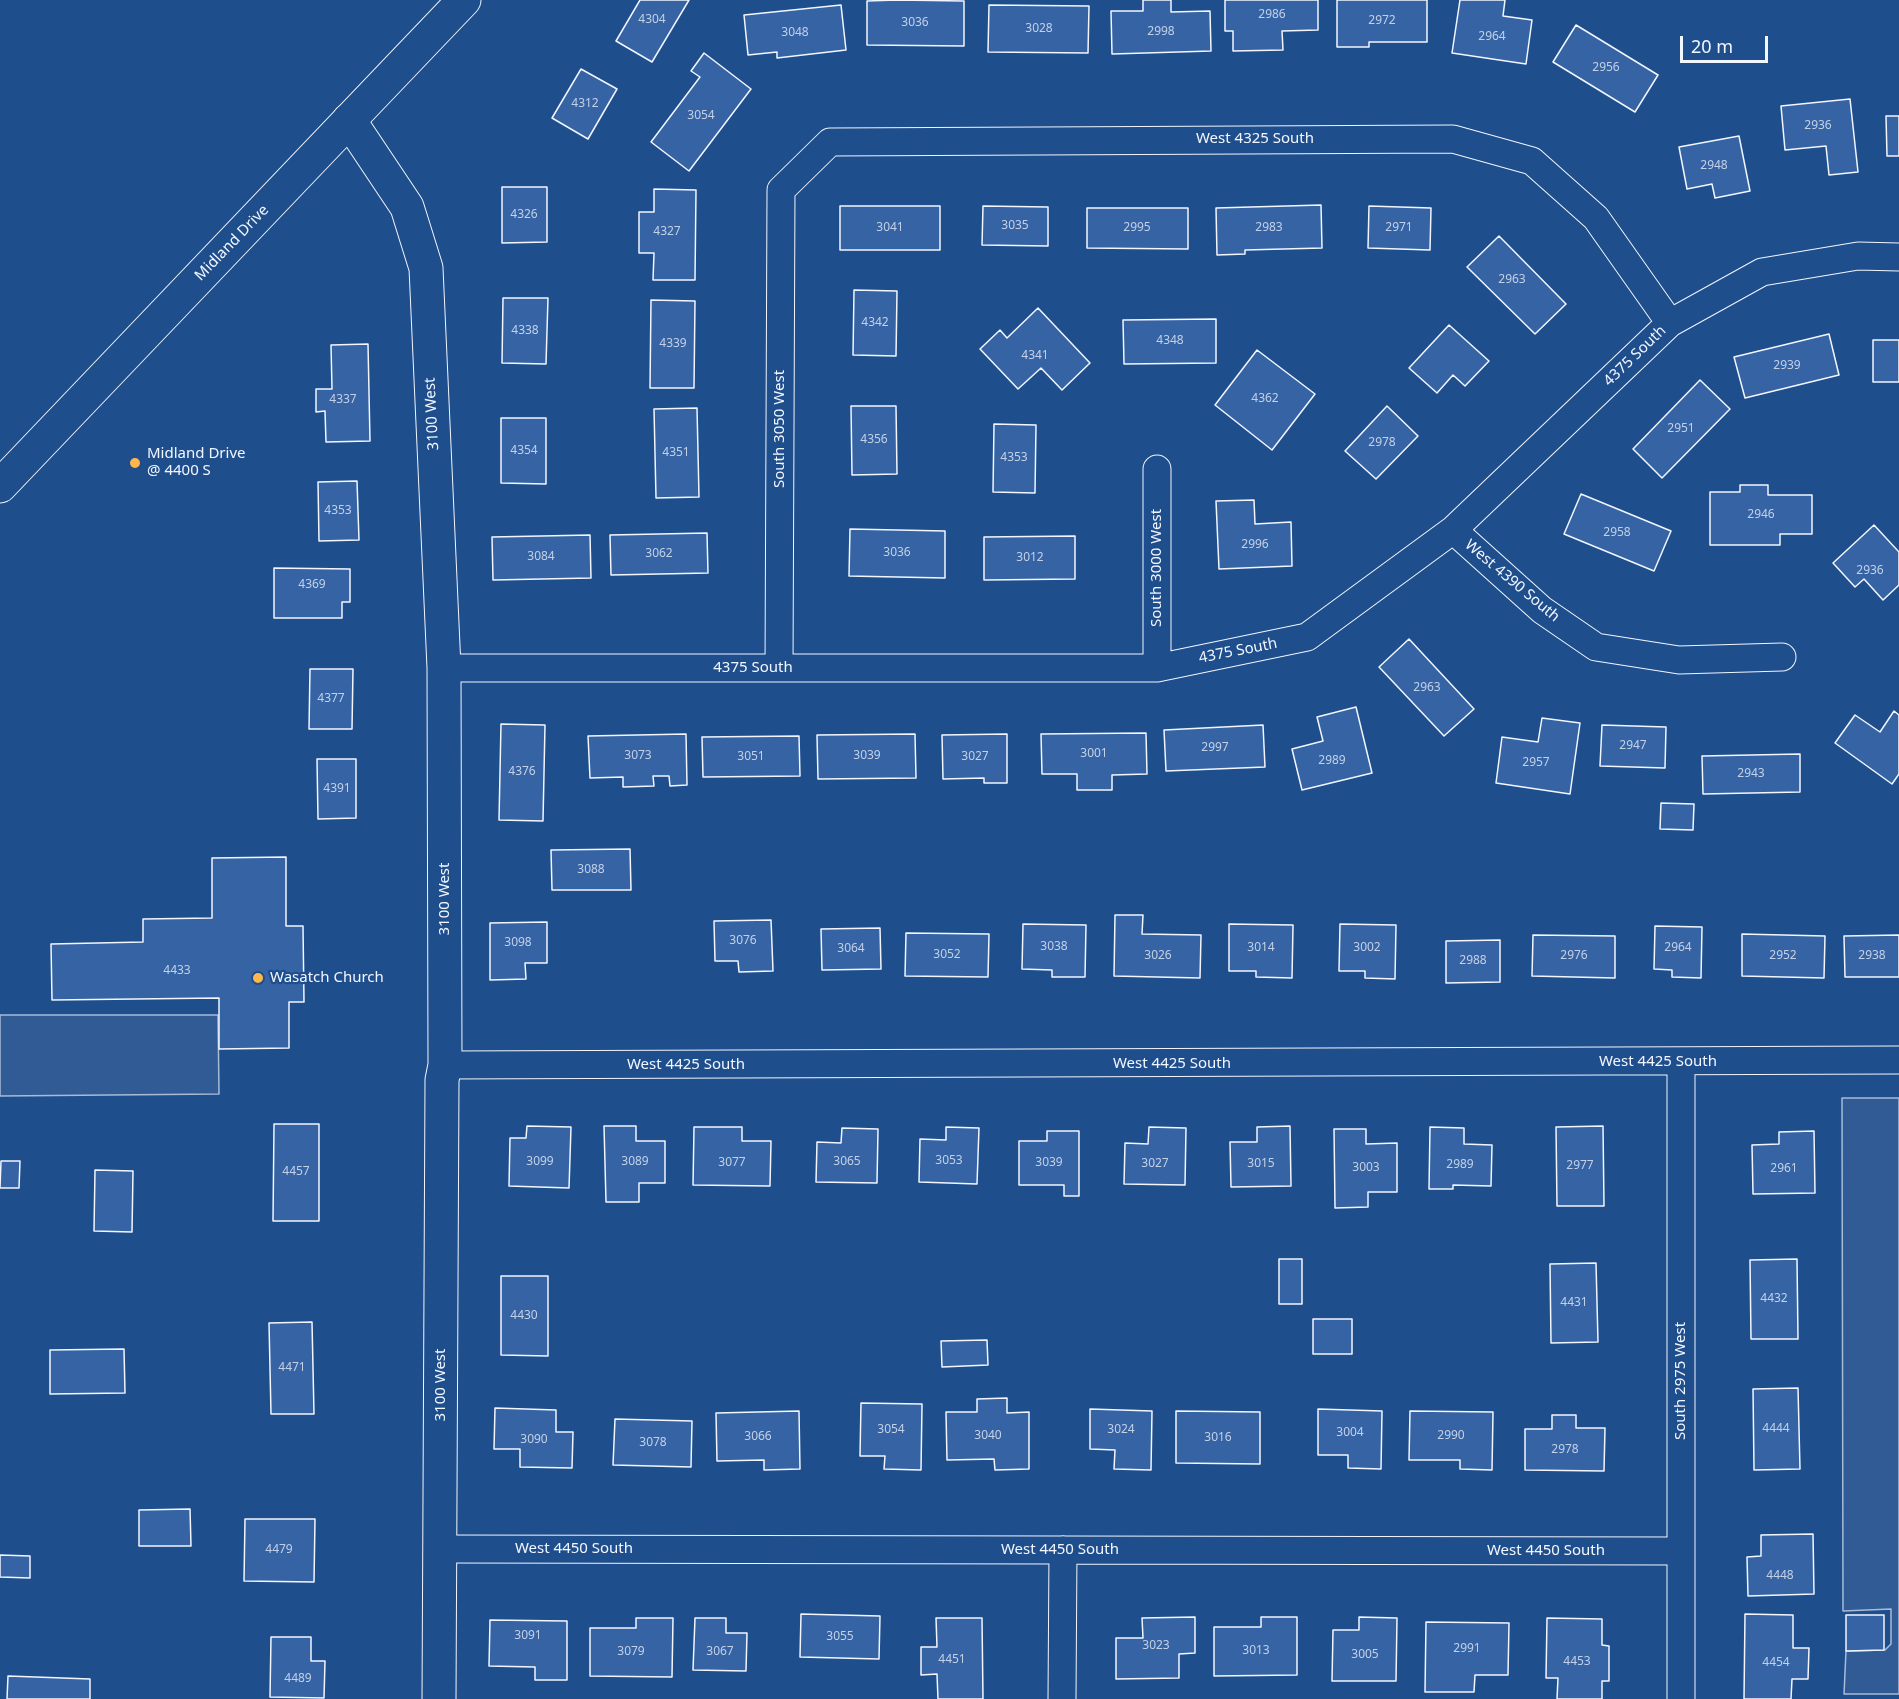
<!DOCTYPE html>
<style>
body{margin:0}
#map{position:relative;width:1899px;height:1699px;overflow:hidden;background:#1f4e8c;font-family:"Noto Sans",sans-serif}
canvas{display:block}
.scale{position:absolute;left:1680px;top:36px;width:88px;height:27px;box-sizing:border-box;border:3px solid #f2f6ff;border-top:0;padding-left:8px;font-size:18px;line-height:21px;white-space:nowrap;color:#f2f6ff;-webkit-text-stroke:4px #1f4e8c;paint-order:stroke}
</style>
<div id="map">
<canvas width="1899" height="1699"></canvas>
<div class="scale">20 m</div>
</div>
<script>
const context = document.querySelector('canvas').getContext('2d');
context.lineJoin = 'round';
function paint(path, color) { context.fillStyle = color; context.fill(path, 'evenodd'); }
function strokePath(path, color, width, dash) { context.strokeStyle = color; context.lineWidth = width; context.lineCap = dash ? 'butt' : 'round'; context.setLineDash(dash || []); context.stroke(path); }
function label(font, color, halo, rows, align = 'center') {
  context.font = font + ' "Noto Sans",sans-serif'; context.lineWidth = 4.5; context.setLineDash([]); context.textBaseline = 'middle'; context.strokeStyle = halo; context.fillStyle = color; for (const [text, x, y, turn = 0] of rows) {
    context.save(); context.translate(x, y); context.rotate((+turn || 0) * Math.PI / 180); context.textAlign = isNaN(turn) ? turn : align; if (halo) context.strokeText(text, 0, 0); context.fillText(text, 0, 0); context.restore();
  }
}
const built = new Path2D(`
 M 0,1015 L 218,1015 L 219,1094 L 0,1096 Z
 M 1842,1098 L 1899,1098 L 1899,1694 L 1844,1694 L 1846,1651 L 1885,1650 L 1891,1644 L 1891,1609 L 1843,1611 Z`);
paint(built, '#305b95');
strokePath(built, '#a8bbd7', 1.5);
const building = new Path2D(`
 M 640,0 L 689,0 L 652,62 L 616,41 Z
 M 897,0 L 964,1 L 964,46 L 867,45 L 867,1 Z
 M 1143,0 L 1171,0 L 1171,12 L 1210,11 L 1211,51 L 1112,54 L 1111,11 L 1143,11 Z
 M 1225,0 L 1318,0 L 1318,30 L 1282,31 L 1283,50 L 1233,51 L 1233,31 L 1225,31 Z
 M 1337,0 L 1427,0 L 1427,42 L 1369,42 L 1369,47 L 1337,47 Z
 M 1460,0 L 1505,0 L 1503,16 L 1532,20 L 1526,64 L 1452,53 Z
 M 841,5 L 846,50 L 777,58 L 777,52 L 748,55 L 744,15 Z
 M 989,5 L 1089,6 L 1088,53 L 988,52 Z
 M 1576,25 L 1658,75 L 1635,112 L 1553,62 Z
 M 704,53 L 751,89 L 689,171 L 651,142 L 700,77 L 691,71 Z
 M 581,69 L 617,89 L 588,139 L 552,118 Z
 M 1850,99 L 1858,172 L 1829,175 L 1826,146 L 1785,150 L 1781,106 Z
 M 1886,116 L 1899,116 L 1899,156 L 1887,156 Z
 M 1739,136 L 1750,191 L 1715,198 L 1712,184 L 1687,189 L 1679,147 Z
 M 502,187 L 547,187 L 547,242 L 502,243 Z
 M 654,189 L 696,190 L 695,280 L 653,280 L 654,253 L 639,253 L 639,212 L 654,212 Z
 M 1321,205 L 1322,248 L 1245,250 L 1245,254 L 1217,255 L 1216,208 Z
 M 840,206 L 940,206 L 940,250 L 840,250 Z
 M 983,206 L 1048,207 L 1048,246 L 982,245 Z
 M 1369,206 L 1431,208 L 1430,250 L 1368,248 Z
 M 1087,208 L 1188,208 L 1188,249 L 1087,248 Z
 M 1499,236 L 1566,304 L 1535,334 L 1467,267 Z
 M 854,290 L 897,291 L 896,356 L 853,355 Z
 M 503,298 L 548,298 L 546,364 L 502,363 Z
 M 651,300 L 695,301 L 694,388 L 650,388 Z
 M 1038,308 L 1090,363 L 1062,390 L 1041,368 L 1018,389 L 980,349 L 1000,330 L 1007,338 Z
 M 1216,319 L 1216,363 L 1124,364 L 1123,320 Z
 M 1449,325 L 1489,361 L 1465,386 L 1453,375 L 1437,393 L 1409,368 Z
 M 1829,334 L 1839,375 L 1745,398 L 1734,357 Z
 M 1873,340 L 1899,340 L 1899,382 L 1873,382 Z
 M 368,344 L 370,441 L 326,442 L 325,411 L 316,412 L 316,389 L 332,389 L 331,345 Z
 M 1257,350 L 1315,394 L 1272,450 L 1215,405 Z
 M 1700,380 L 1730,409 L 1662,478 L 1633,449 Z
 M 851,406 L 896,406 L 897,474 L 852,475 Z
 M 1387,406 L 1418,436 L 1376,479 L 1345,451 Z
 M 697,408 L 699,497 L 656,498 L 654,409 Z
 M 501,418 L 546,418 L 546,484 L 501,483 Z
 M 994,424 L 1036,425 L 1035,493 L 993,492 Z
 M 357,481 L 359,540 L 319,541 L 318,482 Z
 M 1740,485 L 1768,485 L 1768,495 L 1812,495 L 1812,534 L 1780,534 L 1780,545 L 1710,545 L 1710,492 L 1740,492 Z
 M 1581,494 L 1671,531 L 1654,571 L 1564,534 Z
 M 1254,500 L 1255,524 L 1291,522 L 1292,566 L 1219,569 L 1216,501 Z
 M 1874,525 L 1899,552 L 1899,585 L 1883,600 L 1864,579 L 1855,587 L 1833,563 Z
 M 850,529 L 945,531 L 945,578 L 849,576 Z
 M 707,533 L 708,573 L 611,575 L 610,535 Z
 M 590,535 L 591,578 L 493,580 L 492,537 Z
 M 1075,536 L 1075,579 L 984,580 L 984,537 Z
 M 274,568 L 350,569 L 350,602 L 342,602 L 342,618 L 274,618 Z
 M 1409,639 L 1474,709 L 1444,736 L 1379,667 Z
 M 310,669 L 353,669 L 352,729 L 309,729 Z
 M 1356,707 L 1372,773 L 1302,790 L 1292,749 L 1323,741 L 1317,717 Z
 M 1894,711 L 1899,715 L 1899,774 L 1892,784 L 1835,743 L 1855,715 L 1880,732 Z
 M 1542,718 L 1580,723 L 1570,794 L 1496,783 L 1502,737 L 1538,742 Z
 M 501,724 L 545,725 L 543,821 L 499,820 Z
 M 1263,725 L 1265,767 L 1166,771 L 1164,730 Z
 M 1602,725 L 1666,727 L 1665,768 L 1600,766 Z
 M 1146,733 L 1147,774 L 1112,775 L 1112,790 L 1077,790 L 1077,774 L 1042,774 L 1041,734 Z
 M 686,734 L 687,785 L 670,786 L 669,776 L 653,776 L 654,786 L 623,787 L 623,777 L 590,778 L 588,736 Z
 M 915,734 L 916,778 L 818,779 L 817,735 Z
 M 1007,734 L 1007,783 L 984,783 L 984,778 L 943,779 L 942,735 Z
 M 799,736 L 800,776 L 703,777 L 702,737 Z
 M 1800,754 L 1800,792 L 1703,794 L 1702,756 Z
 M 317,759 L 356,759 L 356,818 L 318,819 Z
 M 1661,803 L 1694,804 L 1693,830 L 1660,829 Z
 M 630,849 L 631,890 L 552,890 L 551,850 Z
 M 286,857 L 286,926 L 303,926 L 304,1002 L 289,1002 L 289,1048 L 219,1049 L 219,998 L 52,1000 L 51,944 L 143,942 L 143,919 L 212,918 L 212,858 Z
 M 1115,915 L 1143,915 L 1142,934 L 1201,935 L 1200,978 L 1114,976 Z
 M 771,920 L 773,971 L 739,972 L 738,961 L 715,961 L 714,921 Z
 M 547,922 L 547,963 L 525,963 L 526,979 L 490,980 L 490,923 Z
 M 1023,924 L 1086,925 L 1085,977 L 1052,977 L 1052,970 L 1022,969 Z
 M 1229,924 L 1293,925 L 1292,978 L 1256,977 L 1256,971 L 1229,971 Z
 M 1340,924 L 1396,925 L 1395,979 L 1365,978 L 1365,971 L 1339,971 Z
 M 1655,926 L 1702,927 L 1701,978 L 1672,977 L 1672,970 L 1654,969 Z
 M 880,928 L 881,969 L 822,970 L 821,929 Z
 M 906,933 L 989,934 L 988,977 L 905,976 Z
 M 1742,934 L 1825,936 L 1824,978 L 1742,976 Z
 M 1533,935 L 1615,936 L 1615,978 L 1532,976 Z
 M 1899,935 L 1899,977 L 1845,977 L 1844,936 Z
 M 1500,940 L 1500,982 L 1446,983 L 1446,941 Z
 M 274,1124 L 319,1124 L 319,1221 L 273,1221 Z
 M 527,1126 L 571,1127 L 569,1188 L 509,1186 L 510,1138 L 526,1138 Z
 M 604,1126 L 636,1126 L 636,1141 L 665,1141 L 665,1183 L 639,1183 L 639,1202 L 606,1202 Z
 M 1290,1126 L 1291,1186 L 1231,1187 L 1230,1142 L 1257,1142 L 1257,1127 Z
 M 1603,1126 L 1604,1206 L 1557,1206 L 1556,1127 Z
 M 694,1127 L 742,1127 L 742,1141 L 771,1141 L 770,1186 L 693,1185 Z
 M 946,1127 L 979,1128 L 977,1184 L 919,1182 L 920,1139 L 946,1140 Z
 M 1149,1127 L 1186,1128 L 1185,1185 L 1124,1184 L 1125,1143 L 1148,1144 Z
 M 1430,1127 L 1464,1128 L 1464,1144 L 1492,1145 L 1491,1186 L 1453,1185 L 1453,1189 L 1429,1189 Z
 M 842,1128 L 878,1129 L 877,1183 L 816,1182 L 817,1142 L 841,1143 Z
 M 1334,1129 L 1366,1129 L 1366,1144 L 1397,1143 L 1397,1192 L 1368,1192 L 1368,1207 L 1335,1208 Z
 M 1047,1131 L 1079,1131 L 1079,1196 L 1064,1196 L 1064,1185 L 1019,1185 L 1019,1141 L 1047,1141 Z
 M 1814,1131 L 1815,1193 L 1753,1194 L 1752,1145 L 1779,1144 L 1779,1132 Z
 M 1,1161 L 20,1161 L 19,1188 L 0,1188 Z
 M 95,1170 L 133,1171 L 132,1232 L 94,1231 Z
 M 1279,1259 L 1302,1259 L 1302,1304 L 1279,1304 Z
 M 1797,1259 L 1798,1339 L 1751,1339 L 1750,1260 Z
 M 1596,1263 L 1598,1342 L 1551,1343 L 1550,1264 Z
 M 501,1276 L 548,1276 L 548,1356 L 501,1355 Z
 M 1313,1319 L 1352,1319 L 1352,1354 L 1313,1354 Z
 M 312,1322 L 314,1414 L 271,1414 L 269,1323 Z
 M 987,1340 L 988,1365 L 942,1367 L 941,1341 Z
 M 124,1349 L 125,1393 L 50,1394 L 50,1350 Z
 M 1798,1388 L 1800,1469 L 1754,1470 L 1753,1389 Z
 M 1007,1398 L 1007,1413 L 1029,1412 L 1029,1469 L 995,1470 L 994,1459 L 947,1460 L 946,1412 L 977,1412 L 977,1399 Z
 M 861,1403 L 922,1404 L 921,1470 L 884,1469 L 885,1456 L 860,1456 Z
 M 495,1408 L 556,1410 L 556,1432 L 573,1432 L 572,1468 L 520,1467 L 520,1449 L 494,1449 Z
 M 1090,1409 L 1152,1411 L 1151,1470 L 1114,1469 L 1115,1450 L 1090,1449 Z
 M 1318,1409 L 1382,1411 L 1381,1469 L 1348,1468 L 1348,1455 L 1318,1455 Z
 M 799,1411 L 800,1469 L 764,1470 L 764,1460 L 717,1461 L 716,1413 Z
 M 1176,1411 L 1260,1412 L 1260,1464 L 1176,1463 Z
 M 1410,1411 L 1493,1412 L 1492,1470 L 1460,1469 L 1460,1460 L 1409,1460 Z
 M 1552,1415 L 1576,1415 L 1576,1428 L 1605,1428 L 1604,1471 L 1525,1470 L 1525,1429 L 1552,1429 Z
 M 615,1419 L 692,1421 L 691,1467 L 613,1465 Z
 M 190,1509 L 191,1546 L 139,1546 L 139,1510 Z
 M 245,1519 L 315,1519 L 314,1582 L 244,1581 Z
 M 1813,1534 L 1814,1594 L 1748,1596 L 1747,1557 L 1761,1556 L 1761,1535 Z
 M 0,1555 L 30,1556 L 30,1578 L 0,1577 Z
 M 801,1614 L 880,1616 L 879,1659 L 800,1657 Z
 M 1745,1614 L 1793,1615 L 1793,1648 L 1809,1648 L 1808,1679 L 1792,1679 L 1791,1699 L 1744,1699 Z
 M 1846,1615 L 1884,1615 L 1884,1650 L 1846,1651 Z
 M 1195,1617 L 1195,1653 L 1179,1654 L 1179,1678 L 1116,1679 L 1116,1638 L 1143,1638 L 1142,1618 Z
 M 1261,1617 L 1297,1617 L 1297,1675 L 1214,1676 L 1214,1627 L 1261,1627 Z
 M 1359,1617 L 1397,1618 L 1396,1681 L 1332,1681 L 1333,1630 L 1359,1630 Z
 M 636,1618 L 673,1618 L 672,1677 L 590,1676 L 590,1628 L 636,1628 Z
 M 695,1618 L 726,1618 L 726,1633 L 747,1633 L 746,1671 L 693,1670 Z
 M 936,1618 L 982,1618 L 983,1699 L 938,1699 L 937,1674 L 921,1675 L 921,1647 L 937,1647 Z
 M 1547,1618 L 1602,1619 L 1602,1645 L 1609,1646 L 1609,1681 L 1602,1681 L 1602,1699 L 1557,1699 L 1558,1678 L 1546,1678 Z
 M 490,1620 L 567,1621 L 567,1680 L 535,1680 L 535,1667 L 489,1666 Z
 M 1426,1622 L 1509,1623 L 1508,1675 L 1475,1675 L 1474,1692 L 1425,1692 Z
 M 271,1637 L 311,1637 L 311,1661 L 325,1661 L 324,1698 L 270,1697 Z
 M 8,1676 L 90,1679 L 90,1699 L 7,1699 Z`);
paint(building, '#3563a3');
strokePath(building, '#f2f6ff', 1.5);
const street = new Path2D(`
 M 1157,469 L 1157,668
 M 1453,530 L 1542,610 L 1596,647 L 1679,660 L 1782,657
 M 444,668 L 1157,668 L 1307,637 L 1453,530 L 1670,323 L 1762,272 L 1858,256 L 1899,257
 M 779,668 L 781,190 L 830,142 L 1453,139 L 1532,161 L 1596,218 L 1670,323
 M 1681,1063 L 1681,1699
 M 445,1065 L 1899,1060
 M 440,1549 L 1681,1551
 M 1062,1699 L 1063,1550`);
const secondary = new Path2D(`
 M 349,120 L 407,207 L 426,268 L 444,668 L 445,1065 L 442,1080 L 439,1699`);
const primary = new Path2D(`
 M 0,486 L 464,0`);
strokePath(street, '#f2f6ff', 29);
strokePath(secondary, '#f2f6ff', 35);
strokePath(primary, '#f2f6ff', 35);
strokePath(street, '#1f4e8c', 27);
strokePath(secondary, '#1f4e8c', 33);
strokePath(primary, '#1f4e8c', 33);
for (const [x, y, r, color] of [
 [135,463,6,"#ffb74d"],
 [258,978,6,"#ffb74d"]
]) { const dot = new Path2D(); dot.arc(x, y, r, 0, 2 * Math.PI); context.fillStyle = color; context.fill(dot); strokePath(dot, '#1f4e8c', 2); }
label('12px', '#c3d1e8', null, [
 ["2986",1272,15],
 ["4304",652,20],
 ["2972",1382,21],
 ["3036",915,23],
 ["3028",1039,29],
 ["2998",1161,32],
 ["3048",795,33],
 ["2964",1492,37],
 ["2956",1606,68],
 ["4312",585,104],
 ["3054",701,116],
 ["2936",1818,126],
 ["2948",1714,166],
 ["4326",524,215],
 ["3035",1015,226],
 ["3041",890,228],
 ["2995",1137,228],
 ["2983",1269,228],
 ["2971",1399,228],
 ["4327",667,232],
 ["2963",1512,280],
 ["4342",875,323],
 ["4338",525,331],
 ["4348",1170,341],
 ["4339",673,344],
 ["4341",1035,356],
 ["2939",1787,366],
 ["4362",1265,399],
 ["4337",343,400],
 ["2951",1681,429],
 ["4356",874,440],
 ["2978",1382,443],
 ["4354",524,451],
 ["4351",676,453],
 ["4353",1014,458],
 ["4353",338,511],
 ["2946",1761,515],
 ["2958",1617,533],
 ["2996",1255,545],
 ["3036",897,553],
 ["3062",659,554],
 ["3084",541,557],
 ["3012",1030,558],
 ["2936",1870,571],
 ["4369",312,585],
 ["2963",1427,688],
 ["4377",331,699],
 ["2947",1633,746],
 ["2997",1215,748],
 ["3001",1094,754],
 ["3073",638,756],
 ["3039",867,756],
 ["3051",751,757],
 ["3027",975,757],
 ["2989",1332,761],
 ["2957",1536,763],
 ["4376",522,772],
 ["2943",1751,774],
 ["4391",337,789],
 ["3088",591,870],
 ["3076",743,941],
 ["3098",518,943],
 ["3038",1054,947],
 ["3014",1261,948],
 ["3002",1367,948],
 ["2964",1678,948],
 ["3064",851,949],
 ["3052",947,955],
 ["3026",1158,956],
 ["2976",1574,956],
 ["2952",1783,956],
 ["2938",1872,956],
 ["2988",1473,961],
 ["4433",177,971],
 ["3053",949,1161],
 ["3099",540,1162],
 ["3089",635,1162],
 ["3065",847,1162],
 ["3077",732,1163],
 ["3039",1049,1163],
 ["3027",1155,1164],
 ["3015",1261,1164],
 ["2989",1460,1165],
 ["2977",1580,1166],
 ["3003",1366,1168],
 ["2961",1784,1169],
 ["4457",296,1172],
 ["4432",1774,1299],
 ["4431",1574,1303],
 ["4430",524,1316],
 ["4471",292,1368],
 ["4444",1776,1429],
 ["3054",891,1430],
 ["3024",1121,1430],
 ["3004",1350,1433],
 ["3040",988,1436],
 ["2990",1451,1436],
 ["3066",758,1437],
 ["3016",1218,1438],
 ["3090",534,1440],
 ["3078",653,1443],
 ["2978",1565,1450],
 ["4479",279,1550],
 ["4448",1780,1576],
 ["3091",528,1636],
 ["3055",840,1637],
 ["3023",1156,1646],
 ["2991",1467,1649],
 ["3013",1256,1651],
 ["3079",631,1652],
 ["3067",720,1652],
 ["3005",1365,1655],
 ["4451",952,1660],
 ["4453",1577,1662],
 ["4454",1776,1663],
 ["4489",298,1679]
]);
label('15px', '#f2f6ff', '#1f4e8c', [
 ["West 4325 South",1255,139],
 ["Midland Drive",232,243,-46],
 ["4375 South",1635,356,-44],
 ["3100 West",432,414,-93],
 ["South 3050 West",780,429,-90],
 ["South 3000 West",1157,568,-90],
 ["West 4390 South",1512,581,40],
 ["4375 South",1238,651,-11],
 ["4375 South",753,668],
 ["3100 West",445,899,-90],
 ["West 4425 South",1658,1062],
 ["West 4425 South",1172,1064],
 ["West 4425 South",686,1065],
 ["South 2975 West",1681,1381,-90],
 ["3100 West",441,1385,-90],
 ["West 4450 South",574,1549],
 ["West 4450 South",1060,1550],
 ["West 4450 South",1546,1551]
]);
label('15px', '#f2f6ff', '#1f4e8c', [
 ["Midland Drive",147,454],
 ["@ 4400 S",147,471],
 ["Wasatch Church",270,978]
], 'left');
</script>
